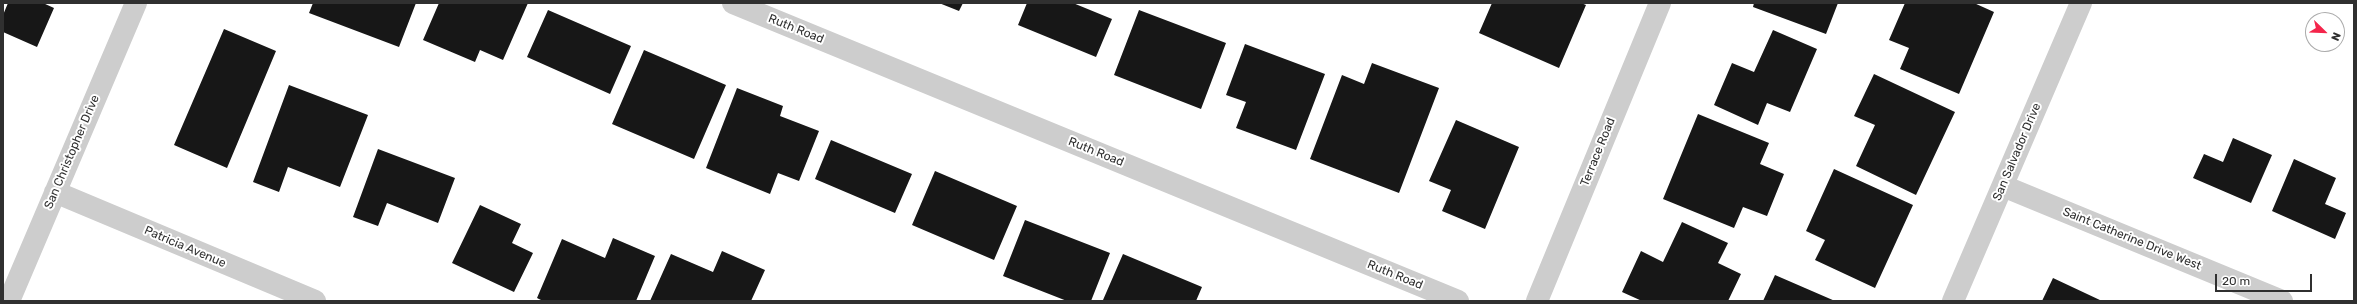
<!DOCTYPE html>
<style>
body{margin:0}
#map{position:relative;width:2357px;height:304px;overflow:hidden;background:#fff;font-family:Rubik,sans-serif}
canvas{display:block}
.frame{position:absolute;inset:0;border:4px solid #303030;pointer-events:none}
.north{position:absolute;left:2305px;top:12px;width:40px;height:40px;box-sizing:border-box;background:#fff;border:1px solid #acacac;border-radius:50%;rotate:113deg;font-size:11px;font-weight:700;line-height:16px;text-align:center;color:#303030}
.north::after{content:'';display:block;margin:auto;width:14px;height:18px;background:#f4254b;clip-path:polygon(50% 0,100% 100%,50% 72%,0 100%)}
.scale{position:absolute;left:2215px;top:274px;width:97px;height:18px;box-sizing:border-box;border:2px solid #303030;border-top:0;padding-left:5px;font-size:12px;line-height:14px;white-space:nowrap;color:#303030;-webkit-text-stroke:3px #fff;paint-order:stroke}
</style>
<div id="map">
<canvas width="2357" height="304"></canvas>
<div class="frame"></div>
<div class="north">N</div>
<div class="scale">20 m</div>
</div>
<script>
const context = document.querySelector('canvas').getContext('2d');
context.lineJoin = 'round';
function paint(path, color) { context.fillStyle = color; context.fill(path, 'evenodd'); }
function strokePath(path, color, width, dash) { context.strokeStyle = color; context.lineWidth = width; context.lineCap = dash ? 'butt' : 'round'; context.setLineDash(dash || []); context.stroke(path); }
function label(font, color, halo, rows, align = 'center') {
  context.font = font + ' Rubik,sans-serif'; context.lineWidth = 4; context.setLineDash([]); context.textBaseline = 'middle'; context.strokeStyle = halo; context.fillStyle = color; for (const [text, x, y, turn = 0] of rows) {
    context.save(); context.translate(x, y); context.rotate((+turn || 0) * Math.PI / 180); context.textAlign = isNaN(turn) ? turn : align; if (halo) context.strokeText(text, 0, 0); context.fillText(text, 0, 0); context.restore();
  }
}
paint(new Path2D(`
 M 8,3 L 43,3 L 54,8 L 37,47 L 3,32 L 3,15 Z
 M 313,3 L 416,3 L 399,47 L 309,13 Z
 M 439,3 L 528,3 L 503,60 L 480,50 L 475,62 L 423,40 Z
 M 939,3 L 963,3 L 959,11 Z
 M 1027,3 L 1073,3 L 1112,19 L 1096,57 L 1018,25 Z
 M 1492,3 L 1581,3 L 1586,5 L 1559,68 L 1479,33 Z
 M 1754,3 L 1838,3 L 1826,34 L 1753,7 Z
 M 1905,3 L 1974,3 L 1994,12 L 1959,94 L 1900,69 L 1909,48 L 1889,40 Z
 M 548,10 L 631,46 L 610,94 L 527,57 Z
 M 1139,10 L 1226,43 L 1201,109 L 1114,75 Z
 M 224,29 L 276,51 L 227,168 L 174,145 Z
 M 1773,30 L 1817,49 L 1790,112 L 1767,103 L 1758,125 L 1714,105 L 1732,63 L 1754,72 Z
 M 1245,44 L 1325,74 L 1296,150 L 1236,128 L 1246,102 L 1226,95 Z
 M 644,50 L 726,85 L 694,159 L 612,124 Z
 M 1372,63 L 1439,88 L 1399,193 L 1310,159 L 1342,75 L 1364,84 Z
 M 1874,74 L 1955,112 L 1916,195 L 1856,166 L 1875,125 L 1854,116 Z
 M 289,85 L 368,115 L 340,187 L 288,167 L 279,192 L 253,182 Z
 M 737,88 L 783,106 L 780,116 L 819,131 L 799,181 L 778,173 L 770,194 L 706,168 Z
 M 1698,114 L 1769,143 L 1760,164 L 1784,174 L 1767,216 L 1743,207 L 1734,228 L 1663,199 Z
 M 1456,120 L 1519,147 L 1485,229 L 1442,211 L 1451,190 L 1429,181 Z
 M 2233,138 L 2272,155 L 2251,203 L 2193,178 L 2204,154 L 2223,162 Z
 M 831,140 L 912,174 L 895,213 L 815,179 Z
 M 378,149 L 455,178 L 438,223 L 387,203 L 378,226 L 353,217 Z
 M 2294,159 L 2336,178 L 2325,204 L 2346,213 L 2335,239 L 2272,211 Z
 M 1834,169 L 1913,205 L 1875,288 L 1815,260 L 1825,240 L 1806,231 Z
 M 935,171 L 1017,206 L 994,260 L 912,225 Z
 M 480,205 L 521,224 L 512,243 L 533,253 L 514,292 L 452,263 Z
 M 1025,220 L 1110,253 L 1091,301 L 1067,301 L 1003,276 Z
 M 1682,222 L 1728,243 L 1718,263 L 1741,274 L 1728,301 L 1642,301 L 1622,292 L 1641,251 L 1663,262 Z
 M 613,238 L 655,256 L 636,301 L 543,301 L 537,298 L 562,239 L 605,258 Z
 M 722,251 L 765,270 L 751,301 L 650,301 L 671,254 L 713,272 Z
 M 1123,254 L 1202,287 L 1196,301 L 1103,300 Z
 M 1775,275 L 1835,301 L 1763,301 Z
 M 2053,278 L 2102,301 L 2042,301 Z`), '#171717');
strokePath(new Path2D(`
 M 733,3 L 1458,301
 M 2003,186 L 2282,301
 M 55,192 L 315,301
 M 9,301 L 136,3
 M 1537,301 L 1660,3
 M 1953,301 L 2081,3`), '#cdcdcd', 22);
label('12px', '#303030', '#fff', [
 ["Ruth Road",796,29,22],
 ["San Christopher Drive",72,152,-67],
 ["Ruth Road",1096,152,22],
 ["Terrace Road",1598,152,-68],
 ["San Salvador Drive",2017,152,-67],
 ["Saint Catherine Drive West",2132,239,22],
 ["Patricia Avenue",185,247,23],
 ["Ruth Road",1395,275,22]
]);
</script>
